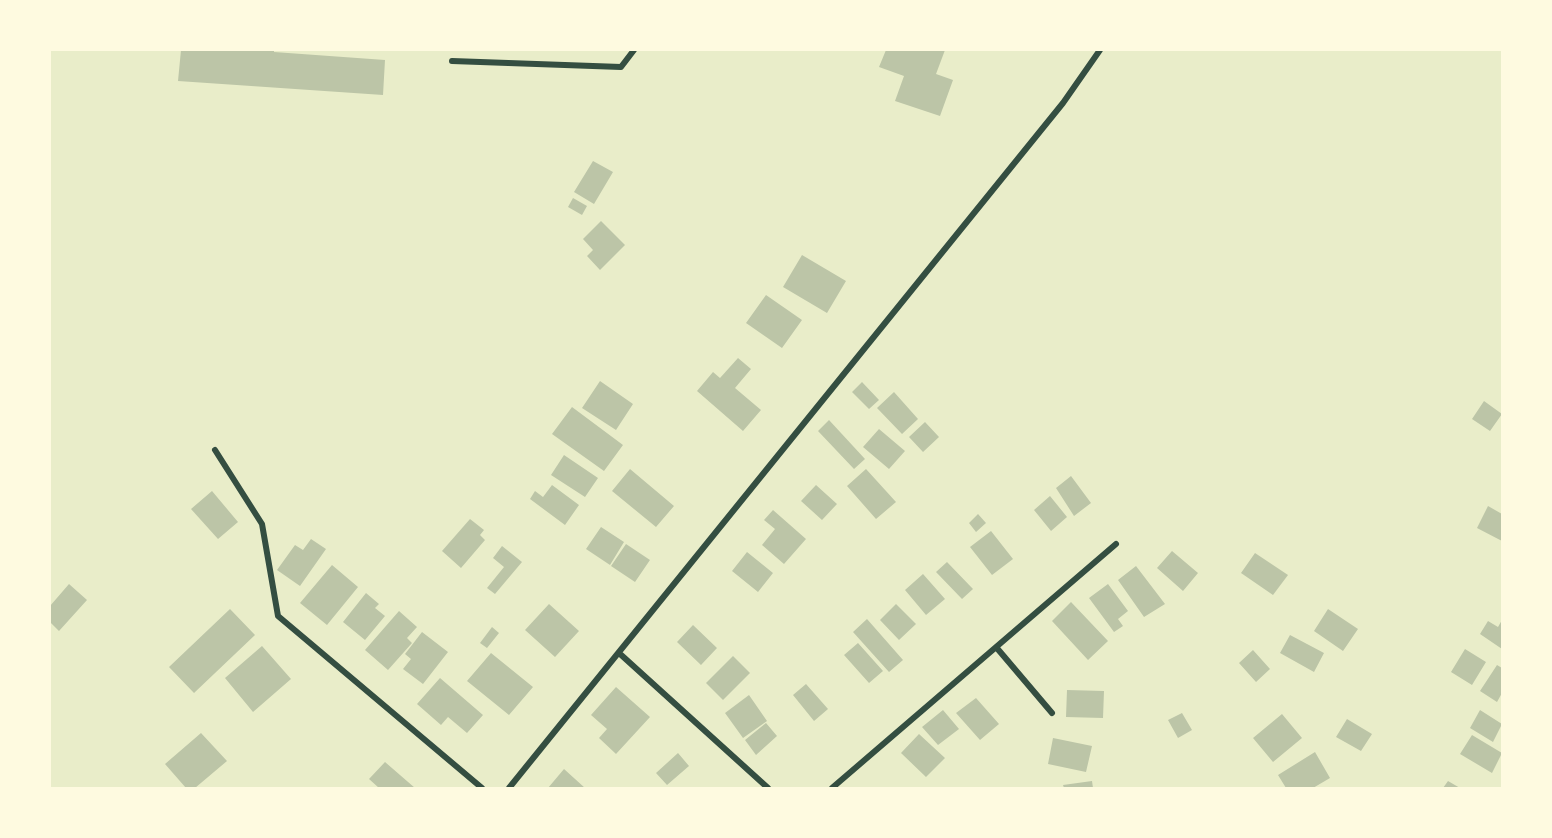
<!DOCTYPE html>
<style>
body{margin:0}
#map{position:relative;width:1552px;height:838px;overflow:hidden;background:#e9edc9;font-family:Raleway,sans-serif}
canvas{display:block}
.frame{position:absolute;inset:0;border:51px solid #fefae0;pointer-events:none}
</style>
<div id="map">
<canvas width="1552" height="838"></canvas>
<div class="frame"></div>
</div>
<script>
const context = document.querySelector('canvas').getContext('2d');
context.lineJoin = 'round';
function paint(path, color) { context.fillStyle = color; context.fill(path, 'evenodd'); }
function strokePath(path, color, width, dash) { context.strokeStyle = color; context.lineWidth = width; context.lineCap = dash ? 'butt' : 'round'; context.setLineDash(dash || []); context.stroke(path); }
paint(new Path2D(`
 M 181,50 L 274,50 L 274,52 L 385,60 L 383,95 L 178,81 Z
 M 886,50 L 945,50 L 936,74 L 953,80 L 940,116 L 895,101 L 904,76 L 879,67 Z
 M 593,161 L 613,172 L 594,204 L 574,192 Z
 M 573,198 L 587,206 L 582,215 L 568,207 Z
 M 601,221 L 625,245 L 600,270 L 587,256 L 593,250 L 583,239 Z
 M 802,255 L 846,281 L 827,313 L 783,287 Z
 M 766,295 L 802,320 L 782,348 L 746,323 Z
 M 738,358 L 751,369 L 735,388 L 761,410 L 743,431 L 697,391 L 713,372 L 720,378 Z
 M 600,381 L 633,404 L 616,430 L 582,408 Z
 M 862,382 L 879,400 L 869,409 L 852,392 Z
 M 894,392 L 918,419 L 902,434 L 877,408 Z
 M 1484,401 L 1502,414 L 1490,431 L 1472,419 Z
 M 572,407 L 623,445 L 604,471 L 552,434 Z
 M 829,420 L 865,459 L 854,469 L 818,431 Z
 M 925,422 L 939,437 L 923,452 L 909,437 Z
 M 879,429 L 905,451 L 889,469 L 863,447 Z
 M 564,455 L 598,478 L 585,497 L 551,475 Z
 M 630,469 L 674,506 L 656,527 L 612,491 Z
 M 866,469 L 896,502 L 876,519 L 847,486 Z
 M 1071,476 L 1091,503 L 1074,516 L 1056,488 Z
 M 552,485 L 579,505 L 565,525 L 530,499 L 535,491 L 543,497 Z
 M 816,485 L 837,504 L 822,520 L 801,501 Z
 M 212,491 L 238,522 L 218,539 L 191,509 Z
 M 1050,496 L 1067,517 L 1051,531 L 1034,510 Z
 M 1488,506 L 1502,514 L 1502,541 L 1477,528 Z
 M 773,510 L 806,539 L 784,564 L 762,545 L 775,529 L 764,520 Z
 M 978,514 L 986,523 L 976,532 L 969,523 Z
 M 470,519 L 484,530 L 480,535 L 485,540 L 461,568 L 442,551 Z
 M 601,527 L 624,542 L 610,565 L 586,549 Z
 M 991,531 L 1013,559 L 992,575 L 970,547 Z
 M 311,539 L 326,549 L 300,586 L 277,570 L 295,545 L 303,550 Z
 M 626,544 L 650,560 L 635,582 L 611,566 Z
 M 502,546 L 522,562 L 495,594 L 487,588 L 504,567 L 493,558 Z
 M 1172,551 L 1198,573 L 1183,591 L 1157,568 Z
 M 747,552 L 773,573 L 758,592 L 732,571 Z
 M 1255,553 L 1288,575 L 1273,595 L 1241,573 Z
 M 947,562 L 973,589 L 962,599 L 936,572 Z
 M 332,565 L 358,587 L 327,625 L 300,603 Z
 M 1136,566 L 1165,604 L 1144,617 L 1118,580 Z
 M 923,574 L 945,599 L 926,615 L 905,590 Z
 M 69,584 L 87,600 L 59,631 L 50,622 L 50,606 Z
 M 1108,584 L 1128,611 L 1118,619 L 1123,626 L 1114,632 L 1089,598 Z
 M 366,593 L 379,604 L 375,608 L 385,616 L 365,640 L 343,622 Z
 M 1071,602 L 1108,641 L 1088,660 L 1052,621 Z
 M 549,604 L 579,631 L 555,657 L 525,630 Z
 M 896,604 L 916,624 L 899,640 L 880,620 Z
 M 230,609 L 255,635 L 194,693 L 169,667 Z
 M 1328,609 L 1358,629 L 1343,651 L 1314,631 Z
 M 399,611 L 417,627 L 407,638 L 412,643 L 388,670 L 365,650 Z
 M 867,619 L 903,660 L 889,672 L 853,632 Z
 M 1502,620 L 1502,649 L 1480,634 L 1488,621 L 1498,627 Z
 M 693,625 L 717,648 L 701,665 L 677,642 Z
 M 492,627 L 499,633 L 487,648 L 480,643 Z
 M 422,632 L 448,652 L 423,684 L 403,669 L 411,659 L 405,654 Z
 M 1290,635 L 1324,653 L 1314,672 L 1280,653 Z
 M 858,643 L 883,671 L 869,683 L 844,655 Z
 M 262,646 L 291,679 L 253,712 L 225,678 Z
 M 1465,649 L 1486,662 L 1472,685 L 1451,672 Z
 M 1253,650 L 1270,669 L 1256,682 L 1239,663 Z
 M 491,653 L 533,687 L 509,715 L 467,681 Z
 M 733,656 L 750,673 L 723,700 L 706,683 Z
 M 1497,665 L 1502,668 L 1502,693 L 1497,702 L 1480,691 Z
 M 440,678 L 483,715 L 467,733 L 448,717 L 441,725 L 417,704 Z
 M 806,684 L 828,709 L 814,721 L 793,695 Z
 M 616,687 L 650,717 L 616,754 L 599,738 L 607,729 L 591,715 Z
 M 1067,690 L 1104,691 L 1103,718 L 1066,717 Z
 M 749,695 L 767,721 L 743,738 L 725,713 Z
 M 976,698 L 999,724 L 980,740 L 956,713 Z
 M 943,710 L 959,729 L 938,745 L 922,727 Z
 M 1480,710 L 1502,724 L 1493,742 L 1470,728 Z
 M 1182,713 L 1192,730 L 1178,738 L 1168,720 Z
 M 1282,714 L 1302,738 L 1273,762 L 1253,738 Z
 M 1347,719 L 1372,734 L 1361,751 L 1336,737 Z
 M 766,723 L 777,736 L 756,755 L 745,740 Z
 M 201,733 L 227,761 L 195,788 L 186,788 L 165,764 Z
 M 919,734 L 945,758 L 926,777 L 901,753 Z
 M 1472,735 L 1502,753 L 1492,773 L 1460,754 Z
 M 1053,738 L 1092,746 L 1086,772 L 1048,764 Z
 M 1315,752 L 1330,778 L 1313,788 L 1286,788 L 1278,775 Z
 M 678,753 L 689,766 L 667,785 L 656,773 Z
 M 385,762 L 415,788 L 379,788 L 369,779 Z
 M 564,769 L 585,788 L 548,788 Z
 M 1092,781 L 1093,788 L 1064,788 L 1063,785 Z
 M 1448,781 L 1460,788 L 1443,788 Z`), '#bcc5a7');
strokePath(new Path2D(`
 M 452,61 L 621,67 L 634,50
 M 215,450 L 262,524 L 278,616 L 482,788
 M 996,647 L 1052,713
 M 619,653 L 768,788
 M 509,788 L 1063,103 L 1100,50
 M 832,788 L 1116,544`), '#344e41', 6);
</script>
